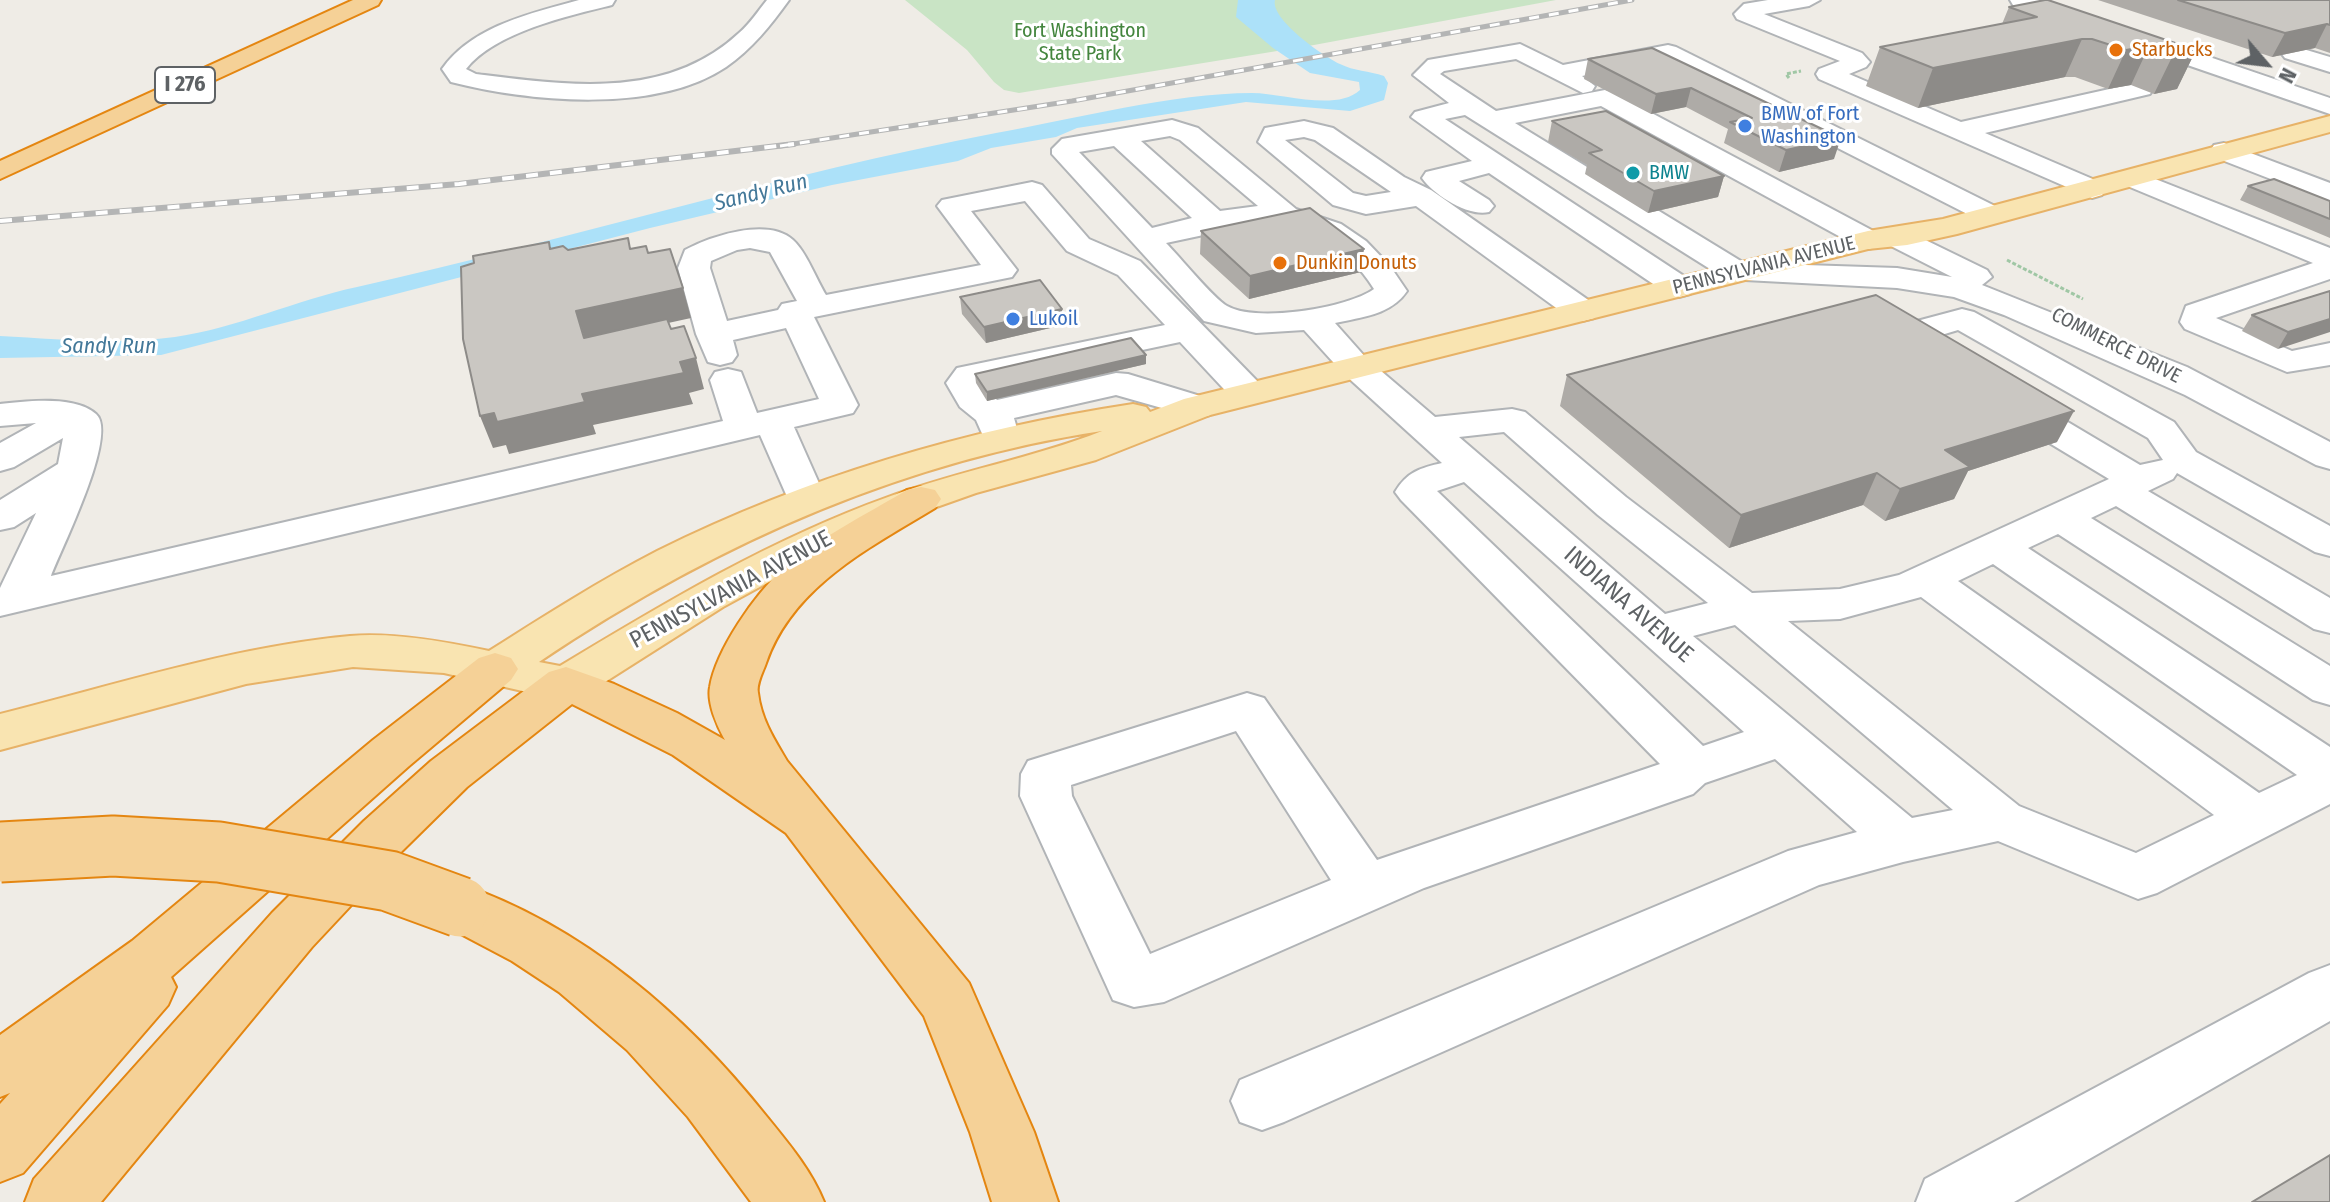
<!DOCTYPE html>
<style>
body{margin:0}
#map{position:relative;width:2330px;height:1202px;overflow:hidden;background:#efece6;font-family:"Fira Sans Condensed",sans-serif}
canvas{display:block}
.north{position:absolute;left:2226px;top:24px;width:80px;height:80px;-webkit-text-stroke:6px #fff;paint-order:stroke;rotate:118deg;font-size:22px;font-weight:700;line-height:32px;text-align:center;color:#5e6265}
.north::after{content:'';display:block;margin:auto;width:28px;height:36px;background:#5e6265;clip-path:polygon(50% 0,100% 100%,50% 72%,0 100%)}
</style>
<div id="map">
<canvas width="2330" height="1202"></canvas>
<div class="north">N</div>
</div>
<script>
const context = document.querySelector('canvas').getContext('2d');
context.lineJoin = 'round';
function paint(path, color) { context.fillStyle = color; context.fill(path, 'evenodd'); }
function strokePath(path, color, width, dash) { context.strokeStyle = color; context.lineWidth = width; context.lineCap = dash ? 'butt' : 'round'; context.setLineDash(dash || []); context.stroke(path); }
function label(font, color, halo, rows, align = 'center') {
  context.font = font + ' "Fira Sans Condensed",sans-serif'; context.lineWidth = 6; context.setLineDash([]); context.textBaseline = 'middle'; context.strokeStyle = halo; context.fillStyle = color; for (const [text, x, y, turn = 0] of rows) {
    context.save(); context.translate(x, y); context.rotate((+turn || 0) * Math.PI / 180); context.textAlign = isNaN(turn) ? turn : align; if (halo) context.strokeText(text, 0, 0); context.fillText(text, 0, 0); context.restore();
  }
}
paint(new Path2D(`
 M 905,0 L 1556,0 L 1314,45 L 1019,93 L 1004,90 L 994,82 L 967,50 Z`), '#c9e4c5');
paint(new Path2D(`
 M 1238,0 L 1275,0 C 1270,19 1323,56 1340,64 C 1354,71 1369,71 1384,76 L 1388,83 L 1384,100 L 1350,111 L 1246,102 L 1077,128 L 1056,137 L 991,148 L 958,161 L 832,185 L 650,228 L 161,355 L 0,358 L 0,336 C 57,339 118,345 175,337 C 237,328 296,300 357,287 C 571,239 781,174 996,133 C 1075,119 1173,93 1252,93 C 1282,93 1336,112 1360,90 L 1359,82 L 1310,73 L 1273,48 L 1236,17 Z`), '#ace1f9');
const minor = new Path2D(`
 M 579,0 L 615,0 L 612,5 C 568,16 495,32 466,69 L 476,74 C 567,85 666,101 739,33 C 750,24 758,11 767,0 L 789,0 C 771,25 752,49 726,67 C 656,114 530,102 451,82 L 442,69 C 472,26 532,13 579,0 Z
 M 1768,0 L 1820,0 L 1809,6 L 1764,14 L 1862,53 L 1870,62 L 1866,67 L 1849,74 L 1961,122 L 2141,82 L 2150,84 L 2153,89 L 2150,94 L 1985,133 L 2102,183 L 2106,189 L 2102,195 L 2092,198 L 1819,79 L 1816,74 L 1819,69 L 1840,61 L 1737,19 L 1734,14 L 1744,4 Z
 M 2010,0 L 2042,0 L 2330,98 L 2330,114 L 2013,5 Z
 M 1520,44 L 1563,65 L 1668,45 L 1676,47 L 2001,209 L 2006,215 L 2001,221 L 1991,224 L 1981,221 L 1665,60 L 1582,76 L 1595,86 L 1592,91 L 1583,93 L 1516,59 L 1444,71 L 1440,74 L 1496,111 L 1605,90 L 1614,93 L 1879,234 L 1883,240 L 1879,246 L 1868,249 L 1857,246 L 1601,106 L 1515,123 L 1744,263 L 1897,268 L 1952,277 L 1889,245 L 1885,239 L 1889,233 L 1900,230 L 1911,233 L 1987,270 L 1992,277 L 1982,285 L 2187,367 L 2330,442 L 2330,469 L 2316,465 L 2185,395 L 2004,315 L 1954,297 L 1897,288 L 1726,279 L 1465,115 L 1445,119 L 1690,280 L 1695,287 L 1690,294 L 1679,297 L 1668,294 L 1489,173 L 1459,181 L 1489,200 L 1494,206 L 1489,212 C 1468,217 1434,195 1422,178 L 1426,172 L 1472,161 L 1411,117 L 1415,112 L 1449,103 L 1413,75 L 1428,60 Z
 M 2293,46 L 2330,57 L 2330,72 L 2285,58 L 2281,53 L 2285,48 Z
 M 1172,120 L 1198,128 L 1296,209 L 1341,224 L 1366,241 L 1390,266 L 1407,291 C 1391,315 1362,317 1335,323 L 1367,359 L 1435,417 L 1512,409 L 1525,412 L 1626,497 L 1752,593 L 1840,589 L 1899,575 L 2109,479 L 1998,412 L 1993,404 L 1998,396 L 2011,393 L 2024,396 L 2140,465 L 2163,460 L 2148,438 L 1958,330 L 1928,339 L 1939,350 L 1934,357 C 1915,362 1894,353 1882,336 L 1887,329 L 1962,309 L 1974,312 L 2174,422 L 2196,452 L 2330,526 L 2330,556 L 2315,552 L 2177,473 L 2173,479 L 2148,491 L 2330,598 L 2330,633 L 2314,629 L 2116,506 L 2091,518 L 2330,666 L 2330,705 L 2313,700 L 2058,534 L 2028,548 L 2330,747 L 2330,804 L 2157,893 L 2138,899 L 1998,841 L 1903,862 L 1819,885 L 1284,1122 L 1262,1130 L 1240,1122 L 1231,1101 L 1240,1080 L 1788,851 L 1857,832 L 1775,759 L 1705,783 L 1693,794 L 1424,888 L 1164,1002 L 1134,1007 L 1113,1000 L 1020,796 L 1021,774 L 1028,761 L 1247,693 L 1264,698 L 1377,860 L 1660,764 L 1401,500 L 1395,492 C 1407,472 1420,468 1442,463 L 1343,373 L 1304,330 L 1256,333 L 1204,321 L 1052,154 L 1052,149 L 1062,139 ZM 1170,136 L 1180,140 L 1258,206 L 1220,211 L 1141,141 ZM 1114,146 L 1192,218 L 1152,228 L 1079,152 ZM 1255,224 C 1306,224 1346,244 1374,289 C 1348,308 1256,323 1227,306 C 1214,299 1179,256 1166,243 ZM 1504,432 L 1598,515 L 1708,603 L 1665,614 L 1459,437 ZM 1464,482 L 1744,732 L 1703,746 L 1437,491 ZM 1993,564 L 2297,775 L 2259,793 L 1958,581 ZM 1921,597 L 2214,815 L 2136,853 L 2019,806 L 1788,621 L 1840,619 ZM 1735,625 L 1953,810 L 1912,818 L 1693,636 ZM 1236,731 L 1331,880 L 1150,954 L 1072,796 L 1071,785 Z
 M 1304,121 L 1333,128 L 1404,177 L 1431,190 L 1594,304 L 1599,311 L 1594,318 L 1582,321 L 1570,318 L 1416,206 L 1366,214 L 1333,205 L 1258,142 L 1265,128 ZM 1304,137 L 1315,140 L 1391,192 L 1366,196 L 1353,193 L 1285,140 Z
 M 2224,143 L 2330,183 L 2330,202 L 2214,157 L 2210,151 L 2214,145 Z
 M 2135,171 L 2330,248 L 2330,279 L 2216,318 L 2292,351 L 2330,343 L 2330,365 L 2287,372 L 2185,329 L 2180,322 L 2186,306 L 2313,263 L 2125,185 L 2121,179 L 2125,173 Z
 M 1032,182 L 1042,185 L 1089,239 L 1140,261 L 1261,385 L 1266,393 L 1261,401 L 1248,404 L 1235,401 L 1180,342 L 982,384 L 997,400 L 1116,373 L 1128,374 L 1210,399 L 1215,407 L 1210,415 L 1197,418 L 1116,395 L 1014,418 L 1020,439 L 1014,447 L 1001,450 L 988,447 L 976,420 L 960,407 L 946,383 L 957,368 L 1165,325 L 1118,275 L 1067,251 L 1025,201 L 971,211 L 1017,270 L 1012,277 L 814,317 L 858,405 L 853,413 L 794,427 L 826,499 L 820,508 L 806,511 L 792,508 L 760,435 L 0,616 L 0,588 L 36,513 L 14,527 L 0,530 L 0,500 L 58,464 L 63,438 L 14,467 L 0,471 L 0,443 L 36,423 L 0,426 L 0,404 C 26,401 75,395 96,414 C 119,434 61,549 51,576 L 723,421 L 710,380 L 715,372 L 728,369 L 741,372 L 757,413 L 819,399 L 786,328 L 733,340 L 737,355 L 732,362 L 720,365 L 708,362 L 696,334 L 678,268 L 685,250 C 711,236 768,217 793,240 C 807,253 816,279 826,295 L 981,265 L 937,206 L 942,200 ZM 750,248 L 770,252 L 797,301 L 782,304 L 778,310 L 727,321 L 710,268 L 711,261 L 737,250 Z
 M 2330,965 L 2330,1021 L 2014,1202 L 1916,1202 L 1925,1179 L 2309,973 Z`);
const major = new Path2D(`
 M 2330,116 L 2330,132 L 1957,234 L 1907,245 L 1868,249 L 1210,415 L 1096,460 L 976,493 L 914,515 L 791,570 L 723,607 L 583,696 L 566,701 L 444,673 L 353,667 L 246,684 L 0,750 L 0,714 C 115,685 232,647 350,636 C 393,632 447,642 489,651 C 544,616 599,581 657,551 C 808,476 967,429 1133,404 L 1146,407 L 1150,412 L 1184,399 L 1868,231 L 1943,219 ZM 1102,431 C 1033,458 958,471 888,497 C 771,539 666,602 560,666 L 539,662 C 710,547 897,462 1102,431 Z`);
const highway = new Path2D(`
 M 353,0 L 381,0 L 378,5 L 0,179 L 0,161 Z
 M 921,487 L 935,490 L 941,499 L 935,508 C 869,548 793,586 766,663 C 763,672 756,684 758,693 C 761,719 774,739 787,761 L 969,983 L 1034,1132 L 1058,1202 L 992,1202 L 970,1132 L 924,1016 L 786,833 L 673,755 L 572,704 L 467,787 L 402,851 L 312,947 L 101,1202 L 25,1202 L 34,1179 L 272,913 L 364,821 L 431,761 L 549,672 L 566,667 L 614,684 L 677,713 L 725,740 C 717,726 707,703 710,687 C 716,650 755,594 783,569 C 820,537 865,515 907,490 Z
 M 495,653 L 511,658 L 518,669 L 511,680 L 409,766 L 171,977 L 176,987 L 168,1005 L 23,1173 L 0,1182 L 0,1104 L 10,1093 L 0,1097 L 0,1035 L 132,941 L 373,740 L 479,658 Z
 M 460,884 C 583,926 687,1016 767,1117 C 789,1144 811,1170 824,1202 L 751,1202 L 688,1117 L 627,1050 L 559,992 L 512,961 L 440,923 L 432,907 L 440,891 Z`);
strokePath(minor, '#b1b4b7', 4);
strokePath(major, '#e7b267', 4);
strokePath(highway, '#e48611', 4);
strokePath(new Path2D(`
 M 1789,78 L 1786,74 L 1801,71
 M 2007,260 L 2083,299`), '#a0c7a5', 3, [4, 2]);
paint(minor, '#fff');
paint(major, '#f9e4b1');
paint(highway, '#f5d197');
const railFar1 = new Path2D(`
 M 780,146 L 1072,101 L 1632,0`);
const rail = new Path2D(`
 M 0,221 L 459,184 L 794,144`);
strokePath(railFar1, '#b4b5b5', 5);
strokePath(rail, '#b4b5b5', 6);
strokePath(railFar1, '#fff', 3, [10]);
strokePath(rail, '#fff', 4, [12]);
const highwayBridge = new Path2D(`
 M 0,852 L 113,846 L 219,852 L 389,881 L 460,907`);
strokePath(highwayBridge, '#e48611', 63, []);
strokePath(highwayBridge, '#f5d197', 59);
paint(new Path2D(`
 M 2098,0 L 2330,0 L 2330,53 L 2315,48 L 2272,57 Z
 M 2009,7 L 2196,50 L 2177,89 L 2154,94 L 2131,85 L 2108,89 L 2075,77 L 2065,77 L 1918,108 L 1866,86 L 1880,47 L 2002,24 Z
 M 1652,48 L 1834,159 L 1779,172 L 1724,143 L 1728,129 L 1686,107 L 1651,114 L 1584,79 L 1588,59 Z
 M 1552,121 L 1724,176 L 1718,197 L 1648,213 L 1585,174 L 1587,165 L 1548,142 Z
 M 2248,186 L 2330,201 L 2330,238 L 2240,200 Z
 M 1201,231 L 1361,272 L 1249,299 L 1200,254 Z
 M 2330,291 L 2278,349 L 2242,331 L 2252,315 Z
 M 960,297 L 1062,309 L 1063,325 L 986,343 L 962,314 Z
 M 1146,355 L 1146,364 L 987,401 L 976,383 L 975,374 Z
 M 1567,375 L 2057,442 L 1968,471 L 1954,499 L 1885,521 L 1863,505 L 1729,548 L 1560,406 Z`), '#aeaba7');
paint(new Path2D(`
 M 2327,24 L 2315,48 L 2272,57 L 2285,33 Z
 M 2082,39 L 2065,77 L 1918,108 L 1933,68 Z
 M 2149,46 L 2131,85 L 2108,89 L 2126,50 Z
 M 2196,50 L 2177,89 L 2154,94 L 2173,55 Z
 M 1691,88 L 1686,107 L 1651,114 L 1656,94 Z
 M 1841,138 L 1834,159 L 1779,172 L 1786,150 Z
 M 1724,176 L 1718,197 L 1648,213 L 1654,191 Z
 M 1364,249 L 1361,272 L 1249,299 L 1250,276 Z
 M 683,288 L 691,318 L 586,341 L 594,368 L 576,311 Z
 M 1062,309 L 1063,325 L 986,343 L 984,327 Z
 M 2330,319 L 2330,332 L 2278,349 L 2288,332 Z
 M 1146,355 L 1146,364 L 987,401 L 987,392 Z
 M 696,358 L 704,389 L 689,393 L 693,404 L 593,425 L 596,434 L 509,454 L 506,445 L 493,448 L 480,416 L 582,394 L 680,362 Z
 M 2074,411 L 2057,442 L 1968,471 L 1954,499 L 1885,521 L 1900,489 L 1945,450 Z
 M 1877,473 L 1863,505 L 1729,548 L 1741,515 Z`), '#8d8b88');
const building = new Path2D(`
 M 2045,0 L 2048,0 L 2196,50 L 2173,55 L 2149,46 L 2126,50 L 2092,39 L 2082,39 L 1933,68 L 1880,47 L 2037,17 L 2009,7 Z
 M 2178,0 L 2330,0 L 2330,25 L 2327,24 L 2285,33 Z
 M 1652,48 L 1841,138 L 1786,150 L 1730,122 L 1752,118 L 1691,88 L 1656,94 L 1588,59 Z
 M 1606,111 L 1724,176 L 1654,191 L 1589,153 L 1602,150 L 1552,121 Z
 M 2274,179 L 2330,201 L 2330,219 L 2248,186 Z
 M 1310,208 L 1364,249 L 1250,276 L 1201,231 Z
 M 628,238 L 630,249 L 646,246 L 648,253 L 670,249 L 683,288 L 576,311 L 584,338 L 667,319 L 671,329 L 684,326 L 696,358 L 680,362 L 684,373 L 582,394 L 585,402 L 497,422 L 494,413 L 480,416 L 463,339 L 461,267 L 474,263 L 473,256 L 549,242 L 550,249 L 563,246 L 568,250 Z
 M 1040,280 L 1062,309 L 984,327 L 960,297 Z
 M 2330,291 L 2330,319 L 2288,332 L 2252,315 Z
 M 1876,295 L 2074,411 L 1945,450 L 1970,467 L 1900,489 L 1877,473 L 1741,515 L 1567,375 Z
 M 1131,338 L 1146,355 L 987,392 L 975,374 Z
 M 2330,1155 L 2330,1202 L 2252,1202 Z`);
paint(building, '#cac7c2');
strokePath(building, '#8d8b88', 2);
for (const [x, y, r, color] of [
 [2116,50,8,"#e8710a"],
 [1745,126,8,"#3f7fe0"],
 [1633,173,8,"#0f9aa8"],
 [1280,263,8,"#e8710a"],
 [1013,319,8,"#3f7fe0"]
]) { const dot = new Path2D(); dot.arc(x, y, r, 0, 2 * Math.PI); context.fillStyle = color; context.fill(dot); strokePath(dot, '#fff', 3); }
label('20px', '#43853d', '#fff', [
 ["Fort Washington",1080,31],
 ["State Park",1080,54]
]);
label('20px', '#c56008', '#fff', [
 ["Starbucks",2132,50],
 ["Dunkin Donuts",1296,263]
], 'left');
label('20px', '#366cbe', '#fff', [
 ["BMW of Fort",1761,114],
 ["Washington",1761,137],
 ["Lukoil",1029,319]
], 'left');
label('20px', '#0d838f', '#fff', [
 ["BMW",1649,173]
], 'left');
label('20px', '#5e6265', '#fff', [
 ["PENNSYLVANIA AVENUE",1764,266,-14],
 ["COMMERCE DRIVE",2116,346,27]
]);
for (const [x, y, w] of [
 [185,85,60]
]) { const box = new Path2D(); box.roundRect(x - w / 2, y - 18, w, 36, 6); context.fillStyle = '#fff'; context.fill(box); strokePath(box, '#5e6265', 2); }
label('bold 22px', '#5e6265', null, [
 ["I 276",185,85]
]);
label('italic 22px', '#437899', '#fff', [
 ["Sandy Run",761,193,-14],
 ["Sandy Run",109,347]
]);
label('24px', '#5e6265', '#fff', [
 ["PENNSYLVANIA AVENUE",731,590,-28],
 ["INDIANA AVENUE",1628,605,41]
]);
</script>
